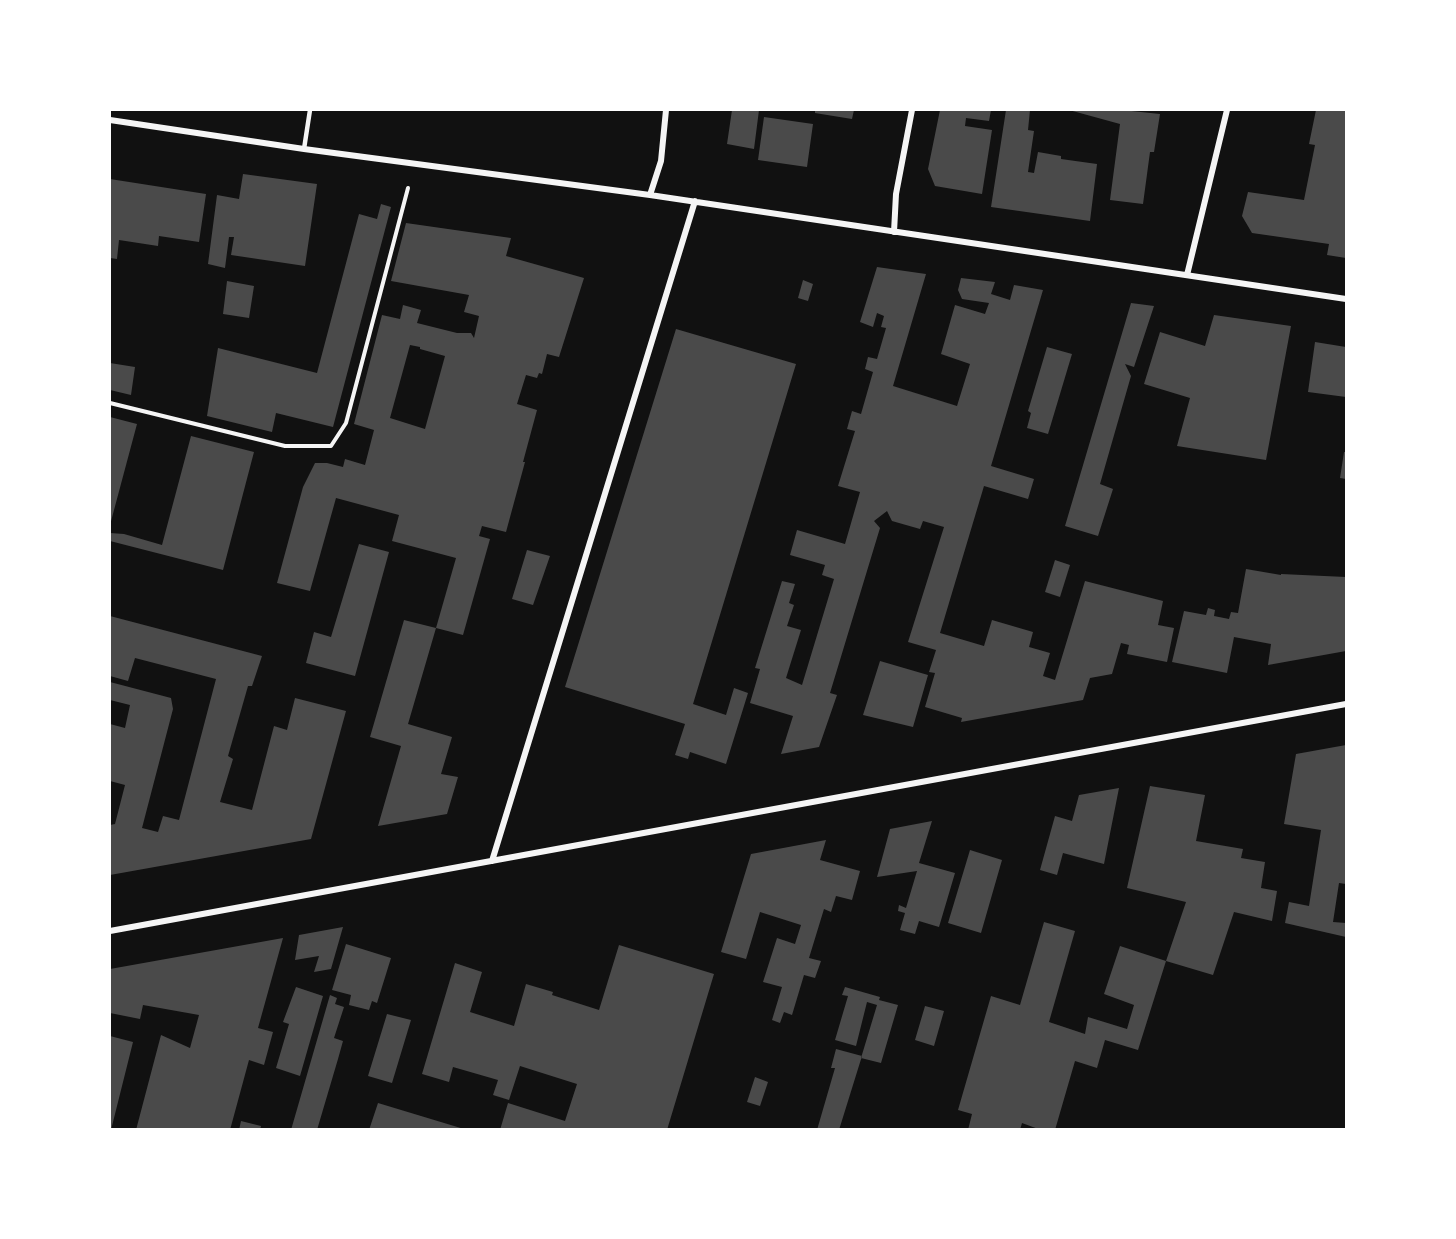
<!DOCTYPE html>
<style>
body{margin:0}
#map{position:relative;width:1456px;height:1239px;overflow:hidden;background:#111;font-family:Inter,sans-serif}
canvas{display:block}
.frame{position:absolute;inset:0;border:111px solid #fff;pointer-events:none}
</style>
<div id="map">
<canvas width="1456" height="1239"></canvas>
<div class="frame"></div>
</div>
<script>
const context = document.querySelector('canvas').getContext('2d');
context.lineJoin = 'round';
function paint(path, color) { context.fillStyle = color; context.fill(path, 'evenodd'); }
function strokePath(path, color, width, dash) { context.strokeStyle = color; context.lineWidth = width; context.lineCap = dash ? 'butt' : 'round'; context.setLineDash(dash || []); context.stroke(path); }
paint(new Path2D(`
 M 732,110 L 759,110 L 754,149 L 727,144 Z
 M 815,110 L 854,110 L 852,119 L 815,113 Z
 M 940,110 L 991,110 L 989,121 L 966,118 L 965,126 L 992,130 L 982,194 L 935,186 L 928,169 Z
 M 1006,110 L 1030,110 L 1028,130 L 1034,131 L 1028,172 L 1034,173 L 1038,152 L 1061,156 L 1061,159 L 1097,164 L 1090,221 L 991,207 Z
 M 1069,110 L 1122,110 L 1160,114 L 1154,152 L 1150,152 L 1143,204 L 1110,200 L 1120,124 Z
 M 1316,110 L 1346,110 L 1346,258 L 1327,255 L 1329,244 L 1252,233 L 1242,216 L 1248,192 L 1304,200 L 1315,145 L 1309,144 Z
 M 764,117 L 813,124 L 807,167 L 758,160 Z
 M 243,174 L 317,184 L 305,266 L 231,255 L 234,237 L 229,237 L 225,268 L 208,264 L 217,195 L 239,199 Z
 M 110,179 L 206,194 L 199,242 L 159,236 L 158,246 L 119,240 L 117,259 L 110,258 Z
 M 381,204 L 391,207 L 333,427 L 276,413 L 272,432 L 207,416 L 218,348 L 317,373 L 359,214 L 377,219 Z
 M 406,223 L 511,238 L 506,256 L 584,278 L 559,357 L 547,354 L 542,374 L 539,373 L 537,378 L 526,375 L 517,404 L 537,410 L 523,462 L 525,462 L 506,532 L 482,526 L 479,536 L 490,539 L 463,635 L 436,628 L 456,558 L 392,541 L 399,515 L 336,498 L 310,591 L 277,583 L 303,487 L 315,463 L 327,463 L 343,467 L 345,459 L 365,465 L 374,430 L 354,424 L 382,315 L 400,319 L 403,305 L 421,310 L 417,323 L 457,333 L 471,333 L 474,338 L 479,316 L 464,312 L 469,295 L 391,281 ZM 410,345 L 420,347 L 420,349 L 445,356 L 425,429 L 390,418 Z
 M 877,267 L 926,274 L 893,386 L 957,406 L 970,364 L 941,354 L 955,305 L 985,314 L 989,303 L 962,299 L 958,290 L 961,278 L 995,282 L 991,294 L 1010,300 L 1014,285 L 1043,290 L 991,466 L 1034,479 L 1028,499 L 984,486 L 940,633 L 984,646 L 992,620 L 1033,632 L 1029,647 L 1050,653 L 1043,676 L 1055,680 L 1085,581 L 1163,601 L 1158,625 L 1174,628 L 1167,662 L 1127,654 L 1129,645 L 1121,643 L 1112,674 L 1090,678 L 1083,700 L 961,722 L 962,718 L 925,707 L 935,673 L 929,672 L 936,650 L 908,642 L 944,527 L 923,521 L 920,529 L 892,521 L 887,511 L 874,521 L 880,528 L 830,693 L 837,695 L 819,747 L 781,754 L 793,716 L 750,703 L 760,669 L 755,668 L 782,581 L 795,584 L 789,603 L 794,605 L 787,626 L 801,630 L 786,678 L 802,685 L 834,579 L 822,575 L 825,565 L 790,555 L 797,530 L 845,544 L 860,492 L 838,486 L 855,431 L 847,429 L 852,411 L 861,414 L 873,372 L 865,369 L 868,357 L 877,359 L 886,328 L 881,327 L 884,316 L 877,313 L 873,327 L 860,322 Z
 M 803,280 L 813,284 L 808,301 L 798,298 Z
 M 227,281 L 254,286 L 249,318 L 223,314 Z
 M 1131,303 L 1154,306 L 1134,367 L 1125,364 L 1131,376 L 1100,484 L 1113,489 L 1098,536 L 1065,526 Z
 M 1214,315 L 1291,326 L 1266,460 L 1177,446 L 1190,398 L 1144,384 L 1160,332 L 1205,346 Z
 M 676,329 L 796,364 L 693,704 L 726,715 L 734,688 L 748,693 L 726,764 L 690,752 L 688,759 L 675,755 L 685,724 L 565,687 Z
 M 1315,342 L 1346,347 L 1346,397 L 1308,392 Z
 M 1047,347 L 1072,354 L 1048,434 L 1027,428 L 1031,413 L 1028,411 Z
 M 110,363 L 135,367 L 131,395 L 110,390 Z
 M 110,417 L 137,424 L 110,525 Z
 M 191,436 L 254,452 L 223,570 L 110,541 L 110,533 L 124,534 L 162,545 Z
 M 1344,452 L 1346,452 L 1346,479 L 1340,478 Z
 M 359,544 L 389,552 L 355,676 L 306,663 L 314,632 L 331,637 Z
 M 527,550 L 550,556 L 533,605 L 512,599 Z
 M 1055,560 L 1070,565 L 1060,597 L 1045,592 Z
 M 1246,569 L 1281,575 L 1281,574 L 1346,577 L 1346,651 L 1268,665 L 1271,644 L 1234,637 L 1227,673 L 1172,662 L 1184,611 L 1206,615 L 1208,608 L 1215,610 L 1214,616 L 1229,619 L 1231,612 L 1238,613 Z
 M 110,616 L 262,656 L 252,686 L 248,686 L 228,756 L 233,759 L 220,802 L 252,810 L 274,726 L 287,730 L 295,698 L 346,711 L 311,839 L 110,875 L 110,825 L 115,824 L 125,785 L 110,781 L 110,724 L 125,728 L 130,705 L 110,700 L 110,682 L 171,698 L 173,709 L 142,828 L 158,832 L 163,816 L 179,820 L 216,679 L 135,658 L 128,681 L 110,676 Z
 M 404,620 L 436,628 L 408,724 L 452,737 L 441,774 L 458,777 L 447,814 L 378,826 L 401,746 L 370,737 Z
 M 880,661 L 928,675 L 913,727 L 863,715 Z
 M 1346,745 L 1346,884 L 1339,883 L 1333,922 L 1346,923 L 1346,937 L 1285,923 L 1289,902 L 1309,906 L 1321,830 L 1284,824 L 1296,754 Z
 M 1150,786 L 1205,795 L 1196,841 L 1243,849 L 1241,858 L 1265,862 L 1261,888 L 1277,891 L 1272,921 L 1234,912 L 1213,975 L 1166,961 L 1186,902 L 1127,888 Z
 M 1119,788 L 1104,864 L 1063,853 L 1057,875 L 1040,870 L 1055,816 L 1072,821 L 1079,795 Z
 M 932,821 L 919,863 L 955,873 L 939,927 L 919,921 L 915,934 L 900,930 L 905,913 L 898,911 L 899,905 L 906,908 L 917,871 L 877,877 L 890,829 Z
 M 826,840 L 820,860 L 860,871 L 852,900 L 836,896 L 831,912 L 824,909 L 809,958 L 821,961 L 815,978 L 804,975 L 792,1015 L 784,1012 L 780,1023 L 772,1020 L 782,987 L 763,982 L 777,938 L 795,944 L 801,925 L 760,912 L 746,959 L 721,952 L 751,854 Z
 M 970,850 L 1002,860 L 981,933 L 948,923 Z
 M 1044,922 L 1075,931 L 1049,1022 L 1085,1034 L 1088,1017 L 1127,1029 L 1134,1005 L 1104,994 L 1120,946 L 1166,961 L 1138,1050 L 1105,1040 L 1097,1068 L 1075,1061 L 1055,1130 L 1041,1130 L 1022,1123 L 1020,1130 L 968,1130 L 972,1114 L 958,1110 L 991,996 L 1020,1005 Z
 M 343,927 L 331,969 L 314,972 L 319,956 L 295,960 L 299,935 Z
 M 283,938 L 258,1028 L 273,1032 L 264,1065 L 249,1060 L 230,1130 L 136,1130 L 161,1035 L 190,1048 L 199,1015 L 143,1005 L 140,1019 L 110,1013 L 110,969 Z
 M 346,944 L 391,958 L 377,1003 L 372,1001 L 369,1010 L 349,1005 L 351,995 L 332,990 Z
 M 619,945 L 714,974 L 667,1130 L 500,1130 L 508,1103 L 565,1121 L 577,1084 L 520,1066 L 509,1100 L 493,1095 L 498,1080 L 453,1067 L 449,1082 L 422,1074 L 455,963 L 482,972 L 470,1012 L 514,1026 L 526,984 L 553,992 L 552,995 L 599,1010 Z
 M 296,987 L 323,996 L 300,1076 L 276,1068 L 289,1024 L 283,1022 Z
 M 845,987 L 880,997 L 879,1000 L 898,1005 L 881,1063 L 861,1058 L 877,1005 L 867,1002 L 856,1046 L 835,1040 L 848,996 L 842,995 Z
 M 330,995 L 337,998 L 335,1004 L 344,1007 L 334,1038 L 343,1041 L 338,1059 L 317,1130 L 291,1130 Z
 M 925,1006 L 944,1011 L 934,1046 L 915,1040 Z
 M 387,1014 L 411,1020 L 392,1083 L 368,1076 Z
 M 110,1036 L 133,1042 L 111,1130 L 110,1130 Z
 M 836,1049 L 862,1056 L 839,1130 L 817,1130 L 835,1068 L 831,1068 Z
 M 755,1077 L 768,1082 L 760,1106 L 747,1102 Z
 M 378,1103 L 464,1129 L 464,1130 L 369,1130 Z
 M 241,1121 L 261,1126 L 260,1130 L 239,1130 Z`), '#4a4a4a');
strokePath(new Path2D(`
 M 110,403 L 285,446 L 331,446 L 346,423 L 408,188`), '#f5f5f5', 4);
strokePath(new Path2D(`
 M 304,149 L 310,110`), '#f5f5f5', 4.5);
strokePath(new Path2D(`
 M 110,120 L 304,149 L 650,195 L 1346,299
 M 650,195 L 661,161 L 666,110
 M 894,232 L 896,194 L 912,110
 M 1187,275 L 1227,110
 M 492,861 L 695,201
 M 110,931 L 1346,704`), '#f5f5f5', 6);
</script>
